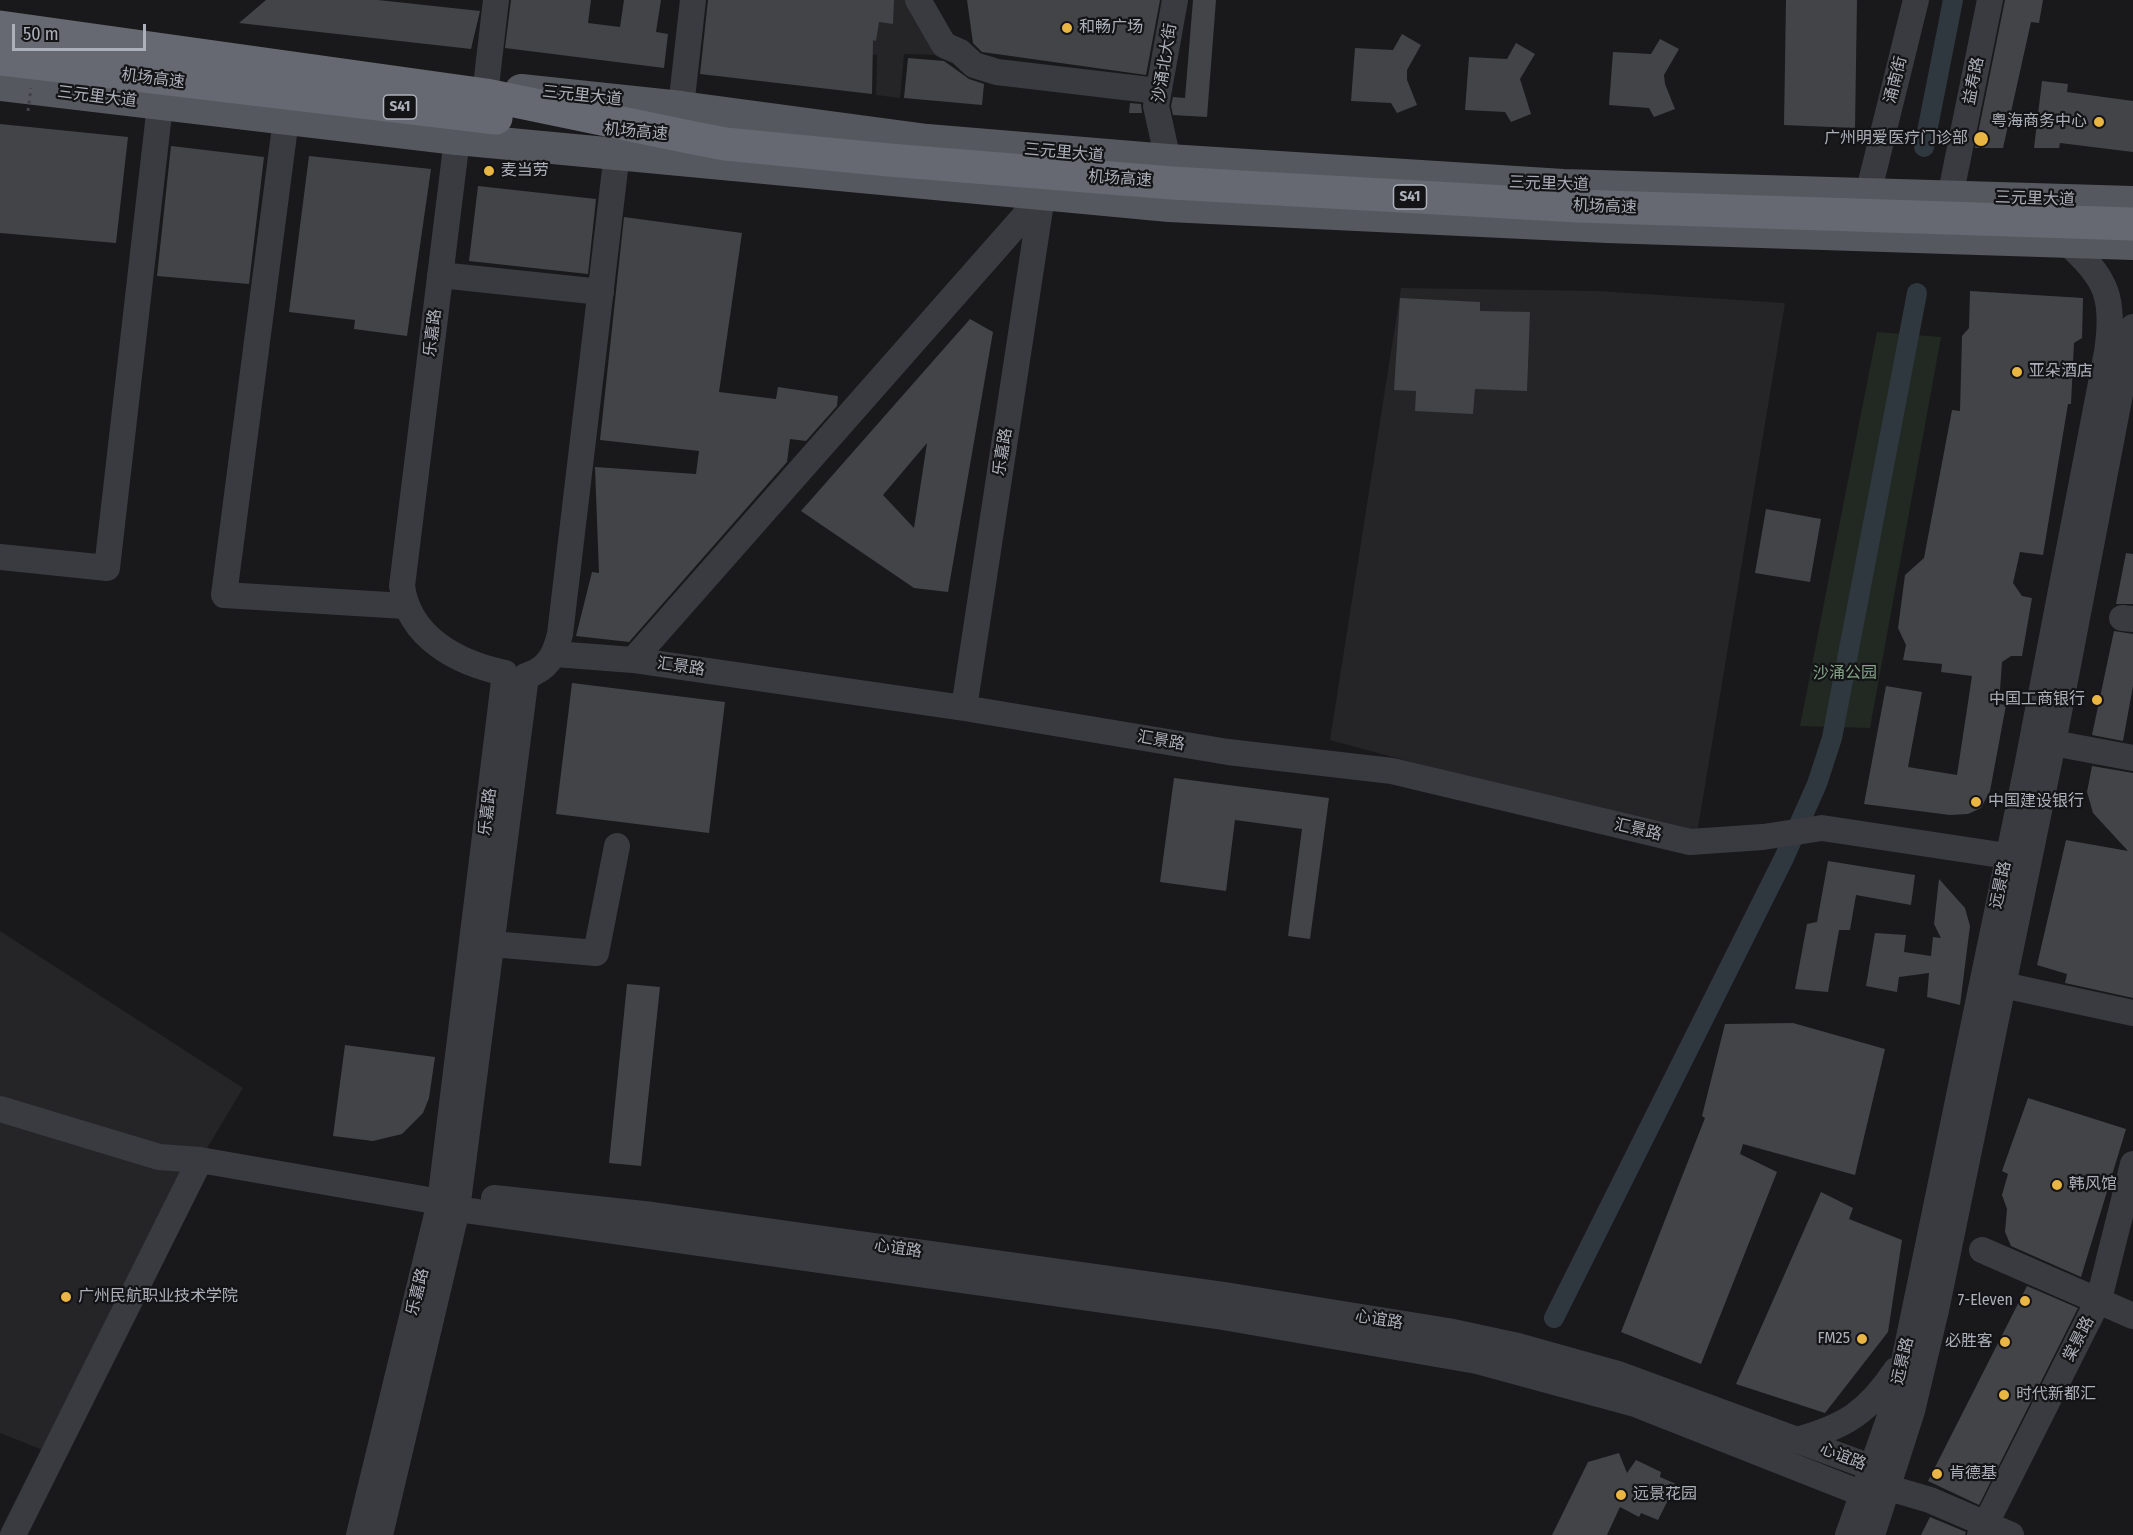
<!DOCTYPE html>
<meta charset="utf-8">
<style>
body{margin:0}
#map{position:relative;width:2133px;height:1535px;overflow:hidden;background:#19191b;font-family:"Fira Sans Condensed",sans-serif}
canvas{display:block}
.scale{position:absolute;left:12px;top:24px;width:134px;height:27px;box-sizing:border-box;border:3px solid #acb0ba;border-top:0;padding-left:8px;font-size:18px;line-height:21px;white-space:nowrap;color:#acb0ba;-webkit-text-stroke:4px #141416;paint-order:stroke}
</style>
<div id="map">
<canvas width="2133" height="1535"></canvas>
<div class="scale">50 m</div>
</div>
<script>
const context = document.querySelector('canvas').getContext('2d');
context.lineJoin = 'round';
function paint(path, color) { context.fillStyle = color; context.fill(path, 'evenodd'); }
function strokePath(path, color, width, dash) { context.strokeStyle = color; context.lineWidth = width; context.lineCap = dash ? 'butt' : 'round'; context.setLineDash(dash || []); context.stroke(path); }
function label(font, color, halo, rows, align = 'center') {
  context.font = font + ' "Fira Sans Condensed","Noto Sans SC",sans-serif'; context.lineWidth = 4.5; context.setLineDash([]); context.textBaseline = 'middle'; context.strokeStyle = halo; context.fillStyle = color; for (const [text, x, y, turn = 0] of rows) {
    context.save(); context.translate(x, y); context.rotate((+turn || 0) * Math.PI / 180); context.textAlign = isNaN(turn) ? turn : align; if (halo) context.strokeText(text, 0, 0); context.fillText(text, 0, 0); context.restore();
  }
}
paint(new Path2D(`
 M 735,0 L 912,0 L 943,55 L 904,54 L 900,98 L 876,95 L 877,55 L 731,37 Z
 M 1401,288 L 1597,291 L 1785,303 L 1697,834 L 1537,796 L 1330,740 Z
 M 0,931 L 243,1088 L 200,1160 L 53,1454 L 0,1433 Z`), '#252528');
paint(new Path2D(`
 M 1877,332 L 1941,337 L 1870,728 L 1800,726 Z`), '#212922');
strokePath(new Path2D(`
 M 1924,147 L 1953,0
 M 1554,1318 L 1784,858 L 1817,784 L 1832,738 L 1917,293`), '#2f373f', 20);
paint(new Path2D(`
 M 266,0 L 378,0 L 480,11 L 471,49 L 239,23 Z
 M 511,0 L 591,0 L 588,23 L 620,27 L 624,0 L 661,0 L 656,32 L 668,34 L 664,68 L 505,48 Z
 M 708,0 L 894,0 L 893,24 L 879,22 L 876,41 L 873,40 L 872,94 L 700,74 Z
 M 967,0 L 1160,0 L 1146,75 L 982,52 L 973,43 Z
 M 1193,0 L 1216,0 L 1207,117 L 1173,115 L 1171,106 L 1173,97 L 1185,98 Z
 M 1786,0 L 1857,0 L 1855,128 L 1784,125 Z
 M 2005,0 L 2043,0 L 2039,23 L 2031,22 L 2003,148 L 1975,148 Z
 M 1402,34 L 1421,45 L 1407,70 L 1407,80 L 1417,105 L 1397,113 L 1391,103 L 1351,101 L 1355,48 L 1393,50 Z
 M 1660,39 L 1679,49 L 1664,75 L 1665,84 L 1675,109 L 1654,117 L 1649,108 L 1609,105 L 1613,52 L 1651,54 Z
 M 1516,43 L 1535,54 L 1520,79 L 1531,114 L 1511,122 L 1505,112 L 1465,110 L 1469,57 L 1507,59 Z
 M 908,58 L 944,61 L 969,79 L 984,84 L 982,105 L 904,98 Z
 M 2042,81 L 2068,84 L 2067,92 L 2133,101 L 2133,152 L 2060,143 L 2059,148 L 2034,148 Z
 M 1130,103 L 1141,104 L 1142,113 L 1129,113 Z
 M 0,124 L 128,137 L 116,243 L 0,233 Z
 M 171,146 L 264,157 L 249,284 L 157,276 Z
 M 309,156 L 431,169 L 407,336 L 354,329 L 355,320 L 289,312 Z
 M 478,186 L 596,199 L 588,274 L 469,261 Z
 M 624,217 L 742,233 L 719,392 L 776,399 L 778,387 L 838,396 L 837,406 L 806,441 L 790,439 L 787,462 L 629,642 L 576,636 L 592,572 L 599,573 L 595,467 L 696,474 L 699,451 L 600,440 Z
 M 1970,291 L 2083,298 L 2082,338 L 2074,343 L 2071,404 L 2068,404 L 2043,555 L 2020,552 L 2013,583 L 2022,596 L 2032,598 L 2022,656 L 2011,656 L 2002,662 L 1999,704 L 2006,705 L 1990,791 L 1981,808 L 1968,814 L 1950,815 L 1864,804 L 1886,686 L 1922,692 L 1908,767 L 1957,775 L 1972,676 L 1941,672 L 1942,664 L 1903,660 L 1906,645 L 1898,628 L 1905,575 L 1924,558 L 1952,410 L 1960,411 L 1962,336 L 1969,328 Z
 M 1400,298 L 1480,302 L 1480,311 L 1530,312 L 1527,391 L 1475,389 L 1473,414 L 1415,411 L 1416,391 L 1394,390 Z
 M 970,319 L 993,332 L 948,592 L 914,588 L 801,511 ZM 927,443 L 914,528 L 883,495 Z
 M 1766,509 L 1821,519 L 1810,582 L 1755,573 Z
 M 2126,553 L 2133,554 L 2133,604 L 2116,604 Z
 M 2114,631 L 2133,634 L 2133,686 L 2123,741 L 2092,735 Z
 M 572,683 L 725,702 L 709,833 L 556,814 Z
 M 2092,766 L 2133,773 L 2133,998 L 2065,983 L 2067,974 L 2037,965 L 2066,840 L 2128,851 L 2093,813 L 2087,792 Z
 M 1174,778 L 1329,798 L 1310,939 L 1288,936 L 1302,829 L 1235,820 L 1226,891 L 1160,882 Z
 M 1828,861 L 1915,875 L 1911,905 L 1856,895 L 1850,930 L 1839,930 L 1828,992 L 1795,989 L 1807,924 L 1817,922 Z
 M 1939,879 L 1965,908 L 1970,926 L 1960,1005 L 1927,997 L 1929,973 L 1899,977 L 1897,992 L 1866,986 L 1875,933 L 1906,935 L 1904,952 L 1931,956 L 1933,937 L 1941,938 L 1934,924 Z
 M 627,984 L 660,987 L 641,1166 L 609,1163 Z
 M 1793,1023 L 1885,1049 L 1855,1175 L 1743,1144 L 1740,1154 L 1777,1172 L 1701,1364 L 1621,1332 L 1705,1118 L 1702,1116 L 1725,1024 Z
 M 345,1045 L 435,1057 L 429,1098 L 423,1113 L 402,1134 L 373,1141 L 333,1136 Z
 M 2028,1098 L 2126,1129 L 2081,1277 L 2011,1246 L 2005,1232 L 2007,1209 L 2002,1195 L 2008,1174 L 2002,1171 Z
 M 1821,1192 L 1853,1208 L 1849,1219 L 1902,1240 L 1888,1332 L 1825,1413 L 1736,1384 Z
 M 2027,1286 L 2078,1308 L 1979,1505 L 1928,1481 Z
 M 1619,1453 L 1627,1473 L 1636,1460 L 1661,1472 L 1660,1477 L 1676,1484 L 1658,1520 L 1641,1513 L 1639,1517 L 1620,1507 L 1607,1535 L 1552,1535 L 1588,1462 Z
 M 1930,1517 L 1966,1532 L 1965,1535 L 1921,1535 Z`), '#434448');
strokePath(new Path2D(`
 M 918,0 L 944,45 L 960,52 L 974,65 L 997,72 L 1158,91
 M 486,86 L 496,0
 M 681,107 L 693,0
 M 286,119 L 224,595 L 405,606
 M 1168,160 L 1156,106 L 1175,0
 M 1868,194 L 1916,0
 M 1950,197 L 1990,0
 M 440,275 L 601,292
 M 0,557 L 107,568 L 160,105
 M 2122,618 L 2133,619
 M 555,654 L 633,660 L 964,708 L 1228,752 L 1392,771 L 1690,842 L 1763,837 L 1822,828 L 2007,856
 M 633,660 L 1042,196
 M 964,708 L 1042,196
 M 2053,743 L 2133,758
 M 492,944 L 596,953 L 617,846
 M 2003,985 L 2133,1013
 M 0,1109 L 159,1157 L 200,1160 L 440,1202 L 457,1209 L 1223,1317 L 1477,1361 L 1635,1404 L 1863,1494 L 1889,1488
 M 494,1198 L 653,1215 L 1225,1295 L 1448,1331 L 1518,1346 L 1618,1374 L 1873,1468 L 1889,1488
 M 1982,1250 L 2133,1316
 M 1796,1440 C 1845,1427 1868,1412 1896,1370
 M 1889,1488 L 1930,1500 L 2011,1535
 M 13,1535 L 200,1160
 M 359,1535 L 440,1202 L 505,673 C 458,663 409,638 402,586 L 457,139
 M 380,1535 L 457,1209 L 526,676 C 548,669 555,655 560,634 L 619,136
 M 1848,1535 L 1888,1422 L 1905,1357 L 2027,767 L 2107,352 C 2115,298 2107,278 2067,243
 M 1872,1535 L 1912,1411 L 1936,1310 L 2053,743 L 2133,327
 M 1980,1535 L 2099,1299 L 2133,1164`), '#3a3b40', 26);
strokePath(new Path2D(`
 M 0,85 L 457,139 L 1169,206 L 1607,227 L 2133,244
 M 521,90 L 681,107 L 927,140 L 1168,160 L 1563,185 L 2133,202`), '#56585f', 32);
strokePath(new Path2D(`
 M 689,137 L 725,144 L 889,160 L 1172,183 L 1577,206 L 2133,224`), '#666971', 33);
strokePath(new Path2D(`
 M 28,111 L 31,88`), '#404247', 3, [3, 4.5]);
strokePath(new Path2D(`
 M 0,27 L 486,95 L 689,137
 M 0,59 L 496,118`), '#666971', 33);
for (const [x, y, r, color] of [
 [1067,28,6,"#e9b643"],
 [2099,122,6,"#e9b643"],
 [1981,139,8,"#e9b643"],
 [489,171,6,"#e9b643"],
 [2017,372,6,"#e9b643"],
 [2097,700,6,"#e9b643"],
 [1976,802,6,"#e9b643"],
 [2057,1185,6,"#e9b643"],
 [66,1297,6,"#e9b643"],
 [2025,1301,6,"#e9b643"],
 [1862,1339,6,"#e9b643"],
 [2005,1342,6,"#e9b643"],
 [2004,1395,6,"#e9b643"],
 [1937,1474,6,"#e9b643"],
 [1621,1495,6,"#e9b643"]
]) { const dot = new Path2D(); dot.arc(x, y, r, 0, 2 * Math.PI); context.fillStyle = color; context.fill(dot); strokePath(dot, '#141416', 2); }
for (const [x, y, w] of [
 [400,107,33],
 [1410,197,33]
]) { const box = new Path2D(); box.roundRect(x - w / 2, y - 12, w, 24, 4.5); context.fillStyle = '#141416'; context.fill(box); strokePath(box, '#acb0ba', 1.5); }
label('bold 15px', '#acb0ba', null, [
 ["S41",400,107],
 ["S41",1410,197]
]);
label('16px', '#acb0ba', '#141416', [
 ["和畅广场",1079,28],
 ["粤海商务中心",2087,122,"right"],
 ["广州明爱医疗门诊部",1968,139,"right"],
 ["麦当劳",501,171],
 ["亚朵酒店",2029,372],
 ["中国工商银行",2085,700,"right"],
 ["中国建设银行",1988,802],
 ["韩风馆",2069,1185],
 ["广州民航职业技术学院",78,1297],
 ["7-Eleven",2013,1301,"right"],
 ["FM25",1850,1339,"right"],
 ["必胜客",1993,1342,"right"],
 ["时代新都汇",2016,1395],
 ["肯德基",1949,1474],
 ["远景花园",1633,1495]
], 'left');
label('16px', '#acb0ba', '#141416', [
 ["沙涌北大街",1165,63,-81],
 ["机场高速",153,79,7],
 ["涌南街",1896,80,-76],
 ["益寿路",1974,81,-79],
 ["三元里大道",582,96,6],
 ["三元里大道",97,97,7],
 ["机场高速",636,132,5],
 ["三元里大道",1064,153,5],
 ["机场高速",1120,179,4],
 ["三元里大道",1549,184,2],
 ["三元里大道",2035,199,2],
 ["机场高速",1605,207,2],
 ["乐嘉路",433,333,-83],
 ["乐嘉路",1003,452,-81],
 ["汇景路",681,667,8],
 ["汇景路",1161,741,10],
 ["乐嘉路",488,812,-83],
 ["汇景路",1638,830,13],
 ["远景路",2001,885,-78],
 ["心谊路",898,1249,8],
 ["乐嘉路",418,1292,-76],
 ["心谊路",1379,1320,9],
 ["棠景路",2079,1339,-63],
 ["远景路",1903,1361,-77],
 ["心谊路",1843,1457,21]
]);
label('16px', '#84a487', '#141416', [
 ["沙涌公园",1845,674]
]);
</script>
